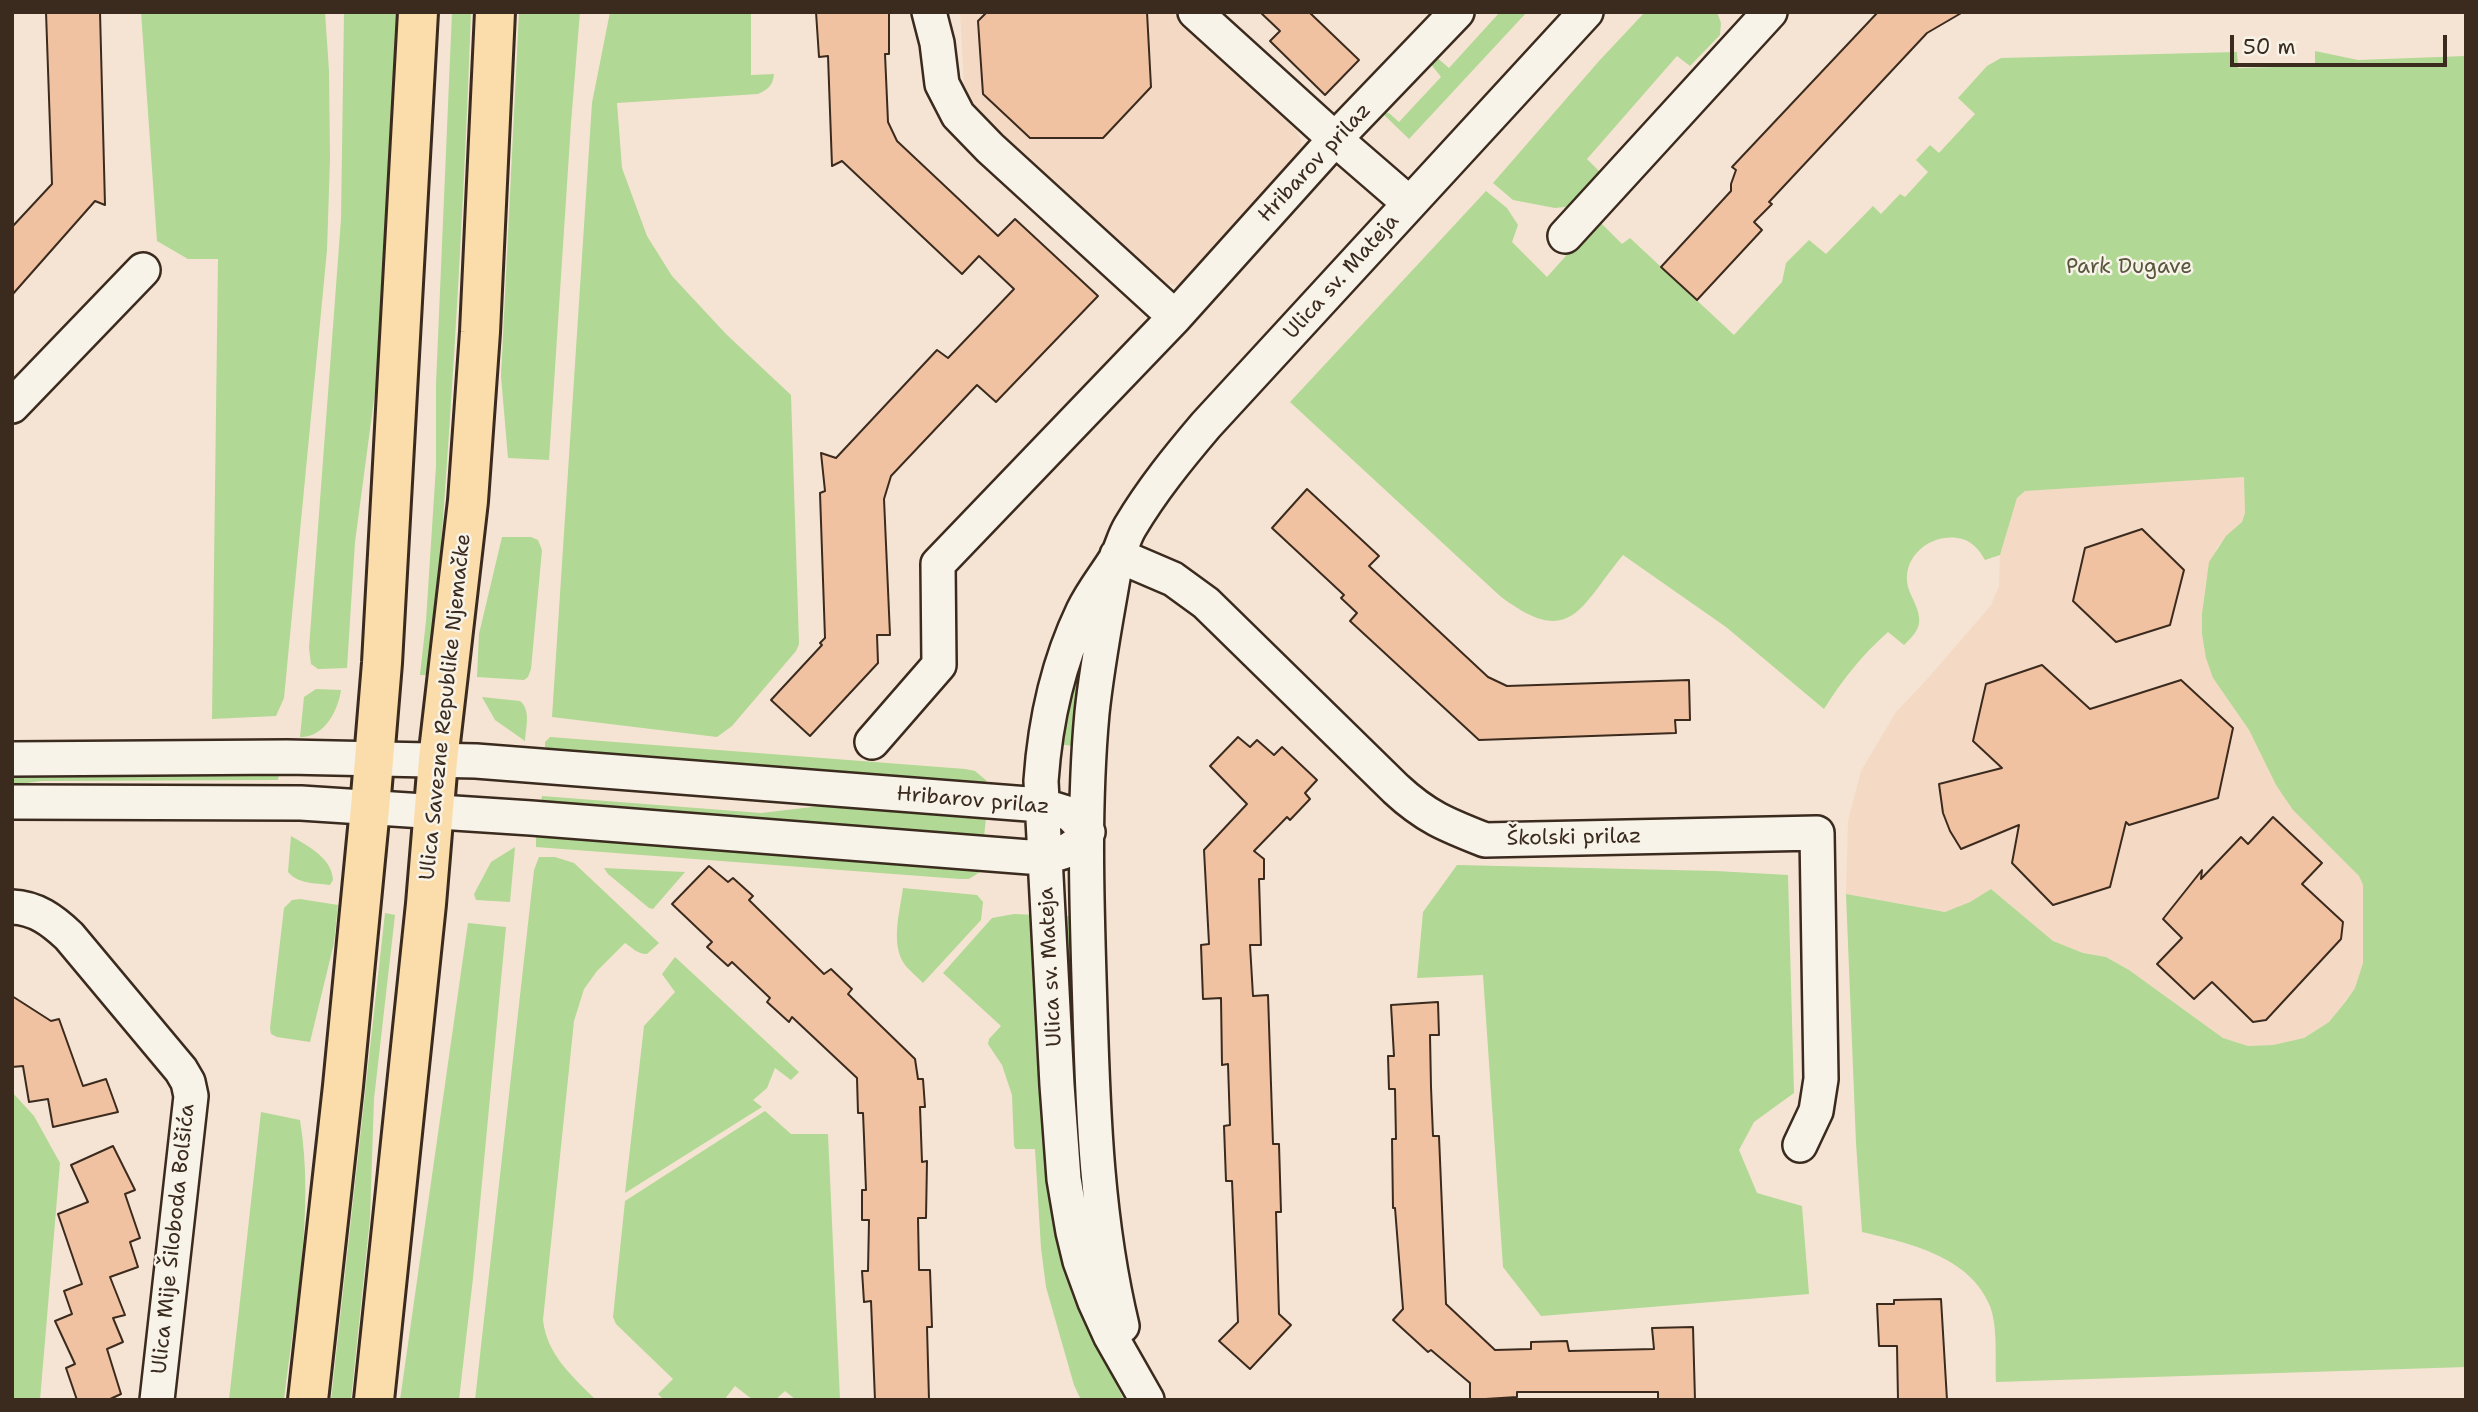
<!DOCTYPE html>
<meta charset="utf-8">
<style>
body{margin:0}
#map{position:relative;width:2478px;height:1412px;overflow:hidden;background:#f5e4d3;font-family:"Shantell Sans",sans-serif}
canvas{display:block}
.frame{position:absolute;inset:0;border:14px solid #3b2a1e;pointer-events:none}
.scale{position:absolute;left:2230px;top:35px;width:217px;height:32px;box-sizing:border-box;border:4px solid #3b2a1e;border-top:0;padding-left:9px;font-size:21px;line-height:24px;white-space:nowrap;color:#3b2a1e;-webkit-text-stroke:5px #f7f3e8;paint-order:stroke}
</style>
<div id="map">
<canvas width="2478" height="1412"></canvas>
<div class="frame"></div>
<div class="scale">50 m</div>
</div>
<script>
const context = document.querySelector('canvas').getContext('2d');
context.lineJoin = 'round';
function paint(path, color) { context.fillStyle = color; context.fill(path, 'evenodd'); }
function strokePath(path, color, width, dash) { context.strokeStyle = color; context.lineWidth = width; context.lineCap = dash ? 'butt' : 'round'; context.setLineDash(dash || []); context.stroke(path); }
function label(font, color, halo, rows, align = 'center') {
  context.font = font + ' "Shantell Sans",sans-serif'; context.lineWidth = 5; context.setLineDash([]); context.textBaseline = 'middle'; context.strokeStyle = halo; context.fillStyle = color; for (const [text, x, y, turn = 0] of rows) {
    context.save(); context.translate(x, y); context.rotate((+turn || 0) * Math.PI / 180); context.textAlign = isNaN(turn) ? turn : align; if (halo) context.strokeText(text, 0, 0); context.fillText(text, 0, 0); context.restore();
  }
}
paint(new Path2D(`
 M 960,12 L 1172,12 L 1296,130 L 1301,140 L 1301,158 L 1187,283 L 1177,286 L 1155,280 L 973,108 L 964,89 Z
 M 2244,476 L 2245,514 L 2242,522 L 2217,547 L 2205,588 L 2202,634 L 2213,678 L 2249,730 L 2276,785 L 2359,876 L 2363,885 L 2363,963 L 2355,988 L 2329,1022 L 2304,1038 L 2273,1045 L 2248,1046 L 2223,1038 L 2129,970 L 2106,957 L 2083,953 L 2053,941 L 1991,889 L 1970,902 L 1946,912 L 1846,894 L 1848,821 L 1861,771 L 1896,712 L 1929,677 L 1991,605 L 1999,586 L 2000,555 L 2017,498 L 2025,491 L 2035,490 Z`), '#f4dac4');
paint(new Path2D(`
 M 141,12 L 325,12 L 329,71 L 330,159 L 327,250 L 284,698 L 276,716 L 212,719 L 218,259 L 188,259 L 157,241 Z
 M 344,12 L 398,12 L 385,317 L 355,542 L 347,668 L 318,669 L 311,664 L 309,648 L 341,219 Z
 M 452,12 L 471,12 C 463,233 449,455 431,675 L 420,675 L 426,621 L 436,466 L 436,384 Z
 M 519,12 L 580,12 L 571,123 L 549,460 L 508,458 L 501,376 Z
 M 610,12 L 751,12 L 751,75 L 774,74 C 773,86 768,89 758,94 L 617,103 L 622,168 L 647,236 L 672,276 L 726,334 L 791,395 L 799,644 L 796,651 L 732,726 L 717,737 L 552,717 L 592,103 Z
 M 1500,12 L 1527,12 L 1409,139 L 1381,112 L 1389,113 L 1399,122 L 1441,77 L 1430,63 L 1435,56 L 1449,68 Z
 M 1645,12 L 1717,12 L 1721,23 L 1720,35 L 1690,66 L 1677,56 L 1587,159 L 1602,174 L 1572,206 L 1555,208 L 1513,200 L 1493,183 L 1599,61 Z
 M 2315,51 L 2358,60 L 2466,56 L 2466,1367 L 1996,1382 C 1995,1358 1998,1328 1990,1306 C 1970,1256 1908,1243 1862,1232 L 1856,1143 L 1846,894 L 1945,912 L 1970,902 L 1991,889 L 2053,941 L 2083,953 L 2106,957 L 2129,970 L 2223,1038 L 2248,1046 L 2273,1045 L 2304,1038 L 2329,1022 L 2346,1001 L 2355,988 L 2363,963 L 2363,885 L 2359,876 L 2293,810 L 2276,785 L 2249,730 L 2213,678 L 2206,658 L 2202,634 L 2202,614 L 2209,562 L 2226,536 L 2242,522 L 2245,513 L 2244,477 L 2025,491 L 2017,498 L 2000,555 L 1985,560 C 1979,549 1970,539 1957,538 C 1929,534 1901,558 1908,587 C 1911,597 1918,607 1919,617 C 1921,629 1912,637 1904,645 L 1888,632 C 1862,655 1843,679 1824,709 L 1726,627 L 1623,555 C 1580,607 1571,650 1500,596 L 1290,402 L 1486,191 L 1507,208 L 1518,225 L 1512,242 L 1547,277 L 1598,220 L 1622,244 L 1630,238 L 1734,335 L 1782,282 L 1786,263 L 1809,240 L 1826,254 L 1873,206 L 1881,214 L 1900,194 L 1905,197 L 1928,172 L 1916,160 L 1930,145 L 1939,153 L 1975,114 L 1958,98 L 1987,66 L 2001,58 L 2237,52 L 2238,68 L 2315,66 Z
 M 502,537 L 531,537 L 538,540 L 542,550 L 531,669 L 528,677 L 524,680 L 477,677 L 479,634 Z
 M 1090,618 L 1073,746 L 1058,744 Z
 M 316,689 L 341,690 C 338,711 324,738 300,737 L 304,697 Z
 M 482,697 L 520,701 C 531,710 526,727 525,741 L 495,720 Z
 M 550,737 L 965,769 L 975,771 L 987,781 L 981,784 L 552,751 L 545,747 L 545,742 Z
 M 279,773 L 278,780 L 41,781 L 12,785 L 12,775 Z
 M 542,796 L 761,813 L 821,806 L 986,818 L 984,837 L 541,804 Z
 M 291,836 C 308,846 332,858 333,880 L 330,885 C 315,883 298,884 288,872 Z
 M 548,836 L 983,870 L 969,879 L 960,879 L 536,847 L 536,837 Z
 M 515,847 L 510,902 L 476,900 L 474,894 L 491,862 Z
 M 539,857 L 555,857 L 574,863 L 659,943 L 647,954 C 637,954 633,948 625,943 L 597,971 L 584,989 L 574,1021 L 543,1320 C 547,1355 572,1376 596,1400 L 475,1400 L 534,870 Z
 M 1457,865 L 1716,871 L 1788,875 L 1794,1093 L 1754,1122 L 1739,1150 L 1757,1193 L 1802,1206 L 1809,1294 L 1541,1316 L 1503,1267 L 1483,975 L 1417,978 L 1423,912 Z
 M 604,868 L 685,872 L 653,909 L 649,908 L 608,874 Z
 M 903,888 L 977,895 L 983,902 L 981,920 L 923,983 C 917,976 908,970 903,962 C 891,941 900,911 903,888 Z
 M 300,899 L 338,905 L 334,943 L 310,1042 L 277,1037 L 271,1034 L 270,1028 L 284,908 L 292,900 Z
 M 385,913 L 395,915 L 374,1099 L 370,1218 L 351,1400 L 331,1400 Z
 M 1014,914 L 1036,915 L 1088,1325 L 1124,1400 L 1081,1400 L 1074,1385 L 1046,1287 L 1041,1248 L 1035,1149 L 1016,1149 L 1014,1146 L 1012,1095 L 1002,1065 L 988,1044 L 989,1039 L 1001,1026 L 943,973 L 992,918 Z
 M 1060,916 L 1070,916 L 1075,1045 L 1088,1205 L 1080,1224 Z
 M 468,923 L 506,927 L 473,1278 L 459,1400 L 400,1400 Z
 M 675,957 L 799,1072 L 791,1080 L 775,1068 L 767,1088 L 753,1100 L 762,1107 L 625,1193 L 644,1026 L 675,992 L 662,974 Z
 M 12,1092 L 34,1116 L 60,1163 L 40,1400 L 12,1400 Z
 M 765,1111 L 791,1134 L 828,1134 L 840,1400 L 796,1400 L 785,1391 L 775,1400 L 753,1400 L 735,1386 L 724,1400 L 664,1400 L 658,1394 L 673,1379 L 616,1324 L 613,1317 L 625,1201 Z
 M 261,1112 L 300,1120 C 315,1212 295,1307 284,1400 L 229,1400 Z`), '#b1d894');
const building = new Path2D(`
 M 46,12 L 100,12 L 105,205 L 95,201 L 12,295 L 12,227 L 52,184 Z
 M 816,12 L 889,12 L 889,54 L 885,54 L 888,122 L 897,141 L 998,236 L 1015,219 L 1098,296 L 996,402 L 977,385 L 891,476 L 884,499 L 890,635 L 877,635 L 878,663 L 810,736 L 771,700 L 822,645 L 820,643 L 825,638 L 820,493 L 825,491 L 821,453 L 836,458 L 937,350 L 948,358 L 1014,289 L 979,256 L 962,274 L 842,161 L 832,166 L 828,56 L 819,57 Z
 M 987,12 L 1147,12 L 1151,87 L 1103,138 L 1030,138 L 983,94 L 978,21 Z
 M 1260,12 L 1309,12 L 1359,60 L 1325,95 L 1270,41 L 1280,31 Z
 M 1878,12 L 1963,12 L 1927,33 L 1769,202 L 1772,204 L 1754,222 L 1762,230 L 1697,300 L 1661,267 L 1731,191 L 1731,184 L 1736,170 L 1732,167 Z
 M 1307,489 L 1379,556 L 1369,566 L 1488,677 L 1507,686 L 1689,680 L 1690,720 L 1675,720 L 1676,733 L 1479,740 L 1350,621 L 1357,613 L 1341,598 L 1344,595 L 1272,528 Z
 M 2142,529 L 2184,570 L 2170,625 L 2116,642 L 2073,601 L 2085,548 Z
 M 2042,665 L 2090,709 L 2181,680 L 2233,728 L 2218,798 L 2129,825 L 2126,822 L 2110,887 L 2053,905 L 2012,863 L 2019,825 L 1961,849 L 1950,831 L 1943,813 L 1939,784 L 2002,768 L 1973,741 L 1986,684 Z
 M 1238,737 L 1250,747 L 1257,740 L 1274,755 L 1282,747 L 1317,780 L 1305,793 L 1310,799 L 1290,820 L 1287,817 L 1254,851 L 1264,859 L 1264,879 L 1259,879 L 1261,945 L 1250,945 L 1253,996 L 1268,995 L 1273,1144 L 1279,1144 L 1281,1212 L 1276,1212 L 1279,1314 L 1291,1325 L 1250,1369 L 1219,1341 L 1238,1322 L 1232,1181 L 1226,1181 L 1224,1126 L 1230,1125 L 1228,1064 L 1222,1065 L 1221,998 L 1203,999 L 1201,945 L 1209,944 L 1204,850 L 1247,804 L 1210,766 Z
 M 2273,817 L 2322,863 L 2302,884 L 2343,922 L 2341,939 L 2266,1020 L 2253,1022 L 2212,982 L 2194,999 L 2157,964 L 2182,938 L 2163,919 L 2202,870 L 2201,879 L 2241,837 L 2248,844 Z
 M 709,866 L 728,882 L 733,878 L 753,896 L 749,900 L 824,974 L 831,969 L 852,989 L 848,994 L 915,1059 L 918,1079 L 923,1079 L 925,1107 L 920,1107 L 922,1162 L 927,1161 L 926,1218 L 918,1218 L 919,1270 L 930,1270 L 932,1327 L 927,1327 L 929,1400 L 875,1400 L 871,1301 L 864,1302 L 862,1271 L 868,1271 L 869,1220 L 862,1220 L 862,1190 L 866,1190 L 864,1137 L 863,1113 L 858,1113 L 857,1078 L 792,1017 L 789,1022 L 767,1002 L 770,998 L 732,962 L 728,966 L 707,947 L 712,942 L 672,904 Z
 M 12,996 L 51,1021 L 59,1019 L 83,1086 L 106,1079 L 118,1112 L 53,1127 L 48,1099 L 29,1102 L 23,1066 L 12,1067 Z
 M 1438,1002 L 1439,1035 L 1430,1035 L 1431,1087 L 1433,1136 L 1439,1136 L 1446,1304 L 1495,1350 L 1531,1349 L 1531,1342 L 1567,1341 L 1569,1351 L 1654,1349 L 1652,1328 L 1693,1327 L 1695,1400 L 1658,1400 L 1658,1392 L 1517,1392 L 1517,1397 L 1470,1400 L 1470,1383 L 1431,1350 L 1428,1352 L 1393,1320 L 1403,1309 L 1395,1208 L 1393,1208 L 1392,1139 L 1396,1139 L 1395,1089 L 1389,1089 L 1388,1056 L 1394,1056 L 1391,1005 Z
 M 113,1146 L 135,1190 L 125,1194 L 140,1238 L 130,1242 L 138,1267 L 110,1277 L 125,1315 L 113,1318 L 123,1342 L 107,1349 L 121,1394 L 108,1400 L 77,1400 L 66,1368 L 75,1364 L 55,1321 L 72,1314 L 64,1291 L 82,1284 L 58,1214 L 88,1202 L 71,1165 Z
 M 1941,1299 L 1947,1400 L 1898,1400 L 1897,1346 L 1879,1346 L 1877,1304 L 1894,1304 L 1894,1300 Z`);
paint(building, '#f1c2a1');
strokePath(building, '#3b2a1e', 2);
const minor = new Path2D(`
 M 929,12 L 937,43 L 942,84 L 958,115 L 990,148 L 1175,317
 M 1195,12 L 1335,139 L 1409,203
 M 1565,236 L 1770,12
 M 12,406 L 143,270
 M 1117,555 L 1173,579 L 1206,603 L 1396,789 C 1426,817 1447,825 1485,840 L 1817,833 L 1821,1079 L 1816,1111 L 1800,1145
 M 1114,572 C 1106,619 1097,665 1092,713 C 1083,811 1087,911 1090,1010 C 1093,1116 1097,1222 1122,1326
 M 872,742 L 939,665 L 938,564 L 1175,317 L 1335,139 L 1457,12
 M 12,759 L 287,757 L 476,761 L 1041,805 L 1070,814 L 1088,832
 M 12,802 L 301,803 L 531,818 L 1029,857 C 1054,857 1073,853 1088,832
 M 12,907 C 36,908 52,920 69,936 L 181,1070 L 188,1082 L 191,1096 L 157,1400
 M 1147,1400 L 1110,1335 L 1095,1302 L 1080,1261 L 1073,1232 L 1064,1179 L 1057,1085 L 1041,781 C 1045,724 1058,663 1083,611 C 1092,592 1106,575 1117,557 C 1122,547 1124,537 1130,527 C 1152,490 1178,458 1206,425 L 1586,12`);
const major = new Path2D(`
 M 308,1400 L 343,1086 L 370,808 L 382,663 L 418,12
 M 374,1400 L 426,904 L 438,760 L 468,501 L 480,332 L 495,12`);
strokePath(minor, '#3b2a1e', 38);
strokePath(major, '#3b2a1e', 44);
strokePath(minor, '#f7f3e8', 33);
strokePath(major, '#faddab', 38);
label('21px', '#3b2a1e', '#f7f3e8', [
 ["Hribarov prilaz",1315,163,-47],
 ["Ulica sv. Mateja",1342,277,-48],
 ["Ulica Savezne Republike Njemačke",446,707,-84],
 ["Hribarov prilaz",973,801,5],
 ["Školski prilaz",1574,838,-1],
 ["Ulica sv. Mateja",1051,967,-93],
 ["Ulica Mije Šiloboda Bolšića",174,1239,-84]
]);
label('21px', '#58563c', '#f7f3e8', [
 ["Park Dugave",2129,268]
]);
</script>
